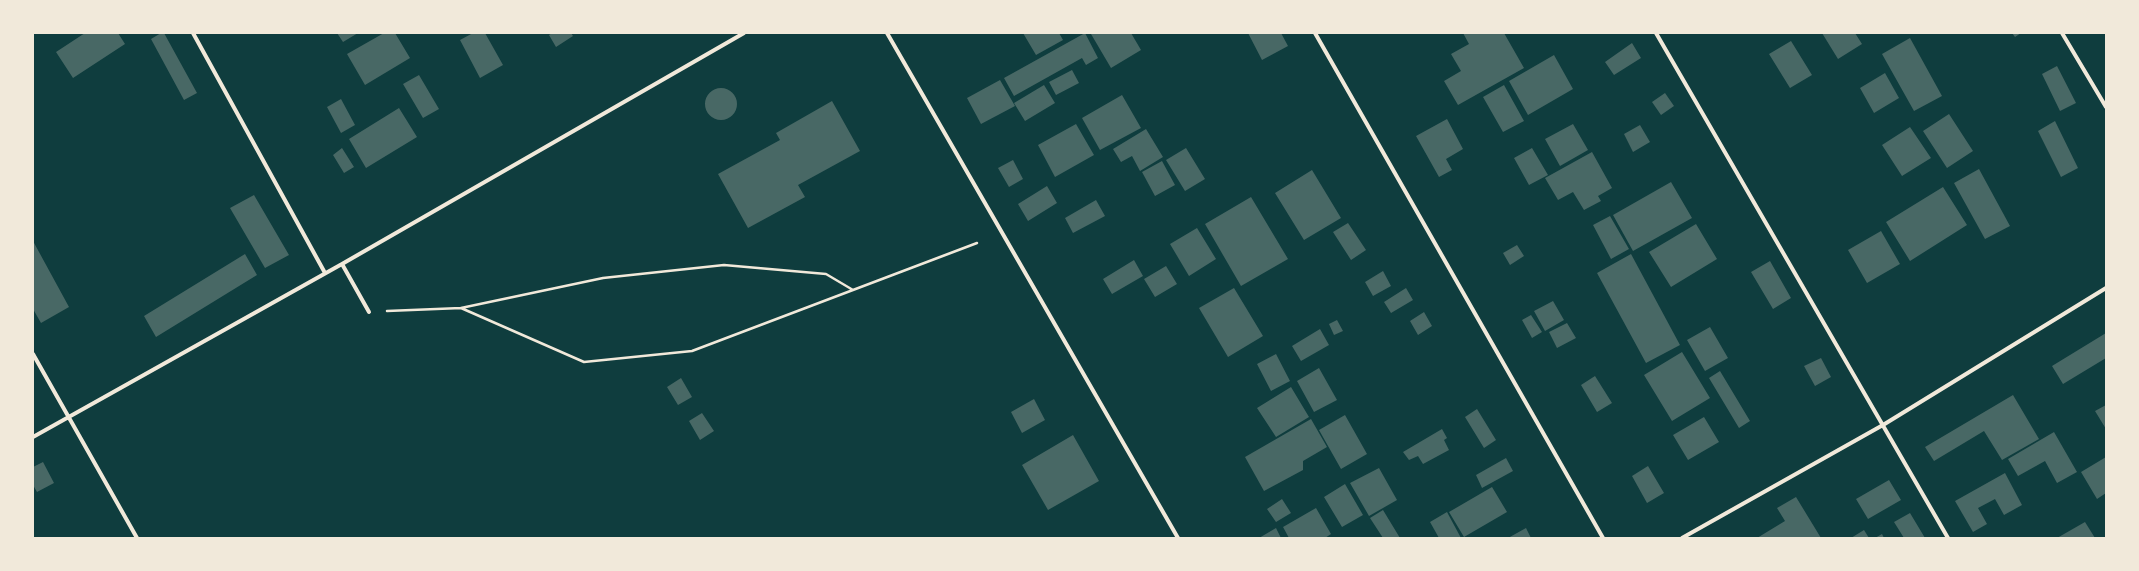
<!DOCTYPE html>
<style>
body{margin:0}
#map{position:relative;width:2139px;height:571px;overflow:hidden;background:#0f3d3e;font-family:Manrope,sans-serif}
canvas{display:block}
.frame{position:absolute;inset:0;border:34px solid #f1e9da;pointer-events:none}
</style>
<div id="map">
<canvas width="2139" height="571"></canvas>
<div class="frame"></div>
</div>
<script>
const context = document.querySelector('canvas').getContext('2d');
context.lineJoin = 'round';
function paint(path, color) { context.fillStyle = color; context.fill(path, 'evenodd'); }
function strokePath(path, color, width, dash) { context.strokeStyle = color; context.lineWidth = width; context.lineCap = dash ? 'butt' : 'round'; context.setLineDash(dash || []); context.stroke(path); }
paint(new Path2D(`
 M 85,33 L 118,33 L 125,44 L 73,78 L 56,52 Z
 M 161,33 L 164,33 L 197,93 L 184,100 L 151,39 Z
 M 337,33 L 358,33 L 343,42 Z
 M 384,33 L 395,33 L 410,58 L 365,85 L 347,54 Z
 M 473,33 L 485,33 L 503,65 L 480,78 L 460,40 Z
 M 552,33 L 571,33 L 573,36 L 556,47 L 549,35 Z
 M 1023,33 L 1059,33 L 1063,40 L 1036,55 Z
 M 1085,33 L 1098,58 L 1086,65 L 1082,58 L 1014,96 L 1004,78 Z
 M 1093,33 L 1131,33 L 1141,50 L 1111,68 L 1091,34 Z
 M 1248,33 L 1281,33 L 1288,46 L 1262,60 Z
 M 1463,33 L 1504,33 L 1524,68 L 1458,105 L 1444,81 L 1461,71 L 1451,54 L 1469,44 Z
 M 1822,33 L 1855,33 L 1862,44 L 1838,59 Z
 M 2012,33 L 2021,33 L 2015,37 Z
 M 1910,38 L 1942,96 L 1914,111 L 1882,54 Z
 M 1791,41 L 1812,75 L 1790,88 L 1769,54 Z
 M 1632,43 L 1641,58 L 1614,75 L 1605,62 Z
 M 1554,55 L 1573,89 L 1528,115 L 1509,81 Z
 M 2057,66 L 2076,103 L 2060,111 L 2042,74 Z
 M 1072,70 L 1079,83 L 1056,95 L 1049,82 Z
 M 1885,73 L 1899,98 L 1874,113 L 1860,88 Z
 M 419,75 L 439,109 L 423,118 L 403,84 Z
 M 1000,80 L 1015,106 L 981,124 L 967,98 Z
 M 1044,85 L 1055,103 L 1025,121 L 1014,103 Z
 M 1504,85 L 1524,121 L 1503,132 L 1483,97 Z
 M705 104a16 16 0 1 1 32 0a16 16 0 1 1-32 0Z
 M 1665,93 L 1674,106 L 1661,115 L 1652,102 Z
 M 1122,95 L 1141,128 L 1100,150 L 1082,118 Z
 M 341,99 L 355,125 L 341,133 L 327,107 Z
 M 832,101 L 860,151 L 798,185 L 805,197 L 748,228 L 718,174 L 780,140 L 776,133 Z
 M 399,108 L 417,137 L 366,168 L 349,139 Z
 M 1949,114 L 1973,151 L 1947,168 L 1923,131 Z
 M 1447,119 L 1463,149 L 1446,159 L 1452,170 L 1439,177 L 1416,136 Z
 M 2055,121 L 2078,168 L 2061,177 L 2038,131 Z
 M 1076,124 L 1094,155 L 1055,177 L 1038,145 Z
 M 1573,124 L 1588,150 L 1560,166 L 1545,139 Z
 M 1640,125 L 1650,142 L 1633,152 L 1624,134 Z
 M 1910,127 L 1931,158 L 1902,176 L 1882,145 Z
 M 1146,129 L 1163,157 L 1140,171 L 1132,156 L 1121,162 L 1113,149 Z
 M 342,148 L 354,167 L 344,173 L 333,155 Z
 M 1186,148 L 1205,179 L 1185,191 L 1166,160 Z
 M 1532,148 L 1548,175 L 1529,185 L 1514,158 Z
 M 1592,152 L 1612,188 L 1598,196 L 1601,201 L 1584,210 L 1573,192 L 1558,200 L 1545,178 Z
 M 1013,160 L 1023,179 L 1009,187 L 998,168 Z
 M 1162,161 L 1175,185 L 1155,196 L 1142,172 Z
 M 1979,169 L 2010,226 L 1985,239 L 1954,183 Z
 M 1312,170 L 1341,218 L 1304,240 L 1275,193 Z
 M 1671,182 L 1692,218 L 1633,251 L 1613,215 Z
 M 1047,186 L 1057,203 L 1028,221 L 1018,204 Z
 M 1943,187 L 1967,225 L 1910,261 L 1886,222 Z
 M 254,195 L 289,255 L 265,268 L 230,208 Z
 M 1251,197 L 1288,259 L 1241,286 L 1205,224 Z
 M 1096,200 L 1105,216 L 1073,233 L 1065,218 Z
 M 1610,216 L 1629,249 L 1611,259 L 1593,225 Z
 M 1348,223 L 1366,250 L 1351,260 L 1333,232 Z
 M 1696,224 L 1717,259 L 1671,287 L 1649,252 Z
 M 1197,228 L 1216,259 L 1189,276 L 1170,244 Z
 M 1881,231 L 1900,264 L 1867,283 L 1848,250 Z
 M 33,241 L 69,307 L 41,323 L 33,309 Z
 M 1517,245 L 1524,256 L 1510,265 L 1503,253 Z
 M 245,254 L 257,275 L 156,337 L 144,316 Z
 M 1631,254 L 1680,345 L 1646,363 L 1597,273 Z
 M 1134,260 L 1143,276 L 1112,294 L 1103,279 Z
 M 1770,261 L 1791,298 L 1773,309 L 1751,272 Z
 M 1166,266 L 1177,284 L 1155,297 L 1144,279 Z
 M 1383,271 L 1391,286 L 1373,296 L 1365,282 Z
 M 1234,288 L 1263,336 L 1228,357 L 1199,308 Z
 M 1406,288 L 1413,300 L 1391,313 L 1384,302 Z
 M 1553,301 L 1564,320 L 1545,331 L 1534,311 Z
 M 1424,312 L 1432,326 L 1418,335 L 1410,321 Z
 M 1531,315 L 1542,332 L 1532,338 L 1522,320 Z
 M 1337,320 L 1343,331 L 1334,335 L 1329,324 Z
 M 1567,323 L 1576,338 L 1557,348 L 1549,332 Z
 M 1710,327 L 1728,358 L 1705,371 L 1687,340 Z
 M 1320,329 L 1329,345 L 1301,361 L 1292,346 Z
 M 2106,333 L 2106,358 L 2063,384 L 2052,366 Z
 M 1682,352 L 1710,398 L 1672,421 L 1644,375 Z
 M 1276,354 L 1290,381 L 1271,391 L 1257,364 Z
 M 1821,358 L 1831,377 L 1815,386 L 1804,366 Z
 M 1319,368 L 1337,400 L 1314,412 L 1297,381 Z
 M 1720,371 L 1750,421 L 1739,428 L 1709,378 Z
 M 1595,376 L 1612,403 L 1597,412 L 1581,385 Z
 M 681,378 L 692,397 L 678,405 L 667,387 Z
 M 1291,387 L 1309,417 L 1276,437 L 1257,408 Z
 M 2013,395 L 2039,439 L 2002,460 L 1984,431 L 1934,461 L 1925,447 Z
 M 1034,399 L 1045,420 L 1022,433 L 1011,412 Z
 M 2106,405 L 2106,429 L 2095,411 Z
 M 1477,409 L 1496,440 L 1484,448 L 1465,417 Z
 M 702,413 L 714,431 L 700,440 L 689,421 Z
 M 1345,415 L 1367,454 L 1341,469 L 1319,430 Z
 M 1704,417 L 1719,442 L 1688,460 L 1673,435 Z
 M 1311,419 L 1327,447 L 1303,461 L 1303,470 L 1264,491 L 1245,457 Z
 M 1442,429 L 1447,438 L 1444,440 L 1449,450 L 1423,464 L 1418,456 L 1409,460 L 1403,452 Z
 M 2054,432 L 2077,472 L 2057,483 L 2045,461 L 2018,476 L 2008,459 Z
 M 1073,435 L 1099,481 L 1048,510 L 1022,465 Z
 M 2106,457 L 2106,493 L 2097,499 L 2081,472 Z
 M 1506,458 L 1513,471 L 1482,488 L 1476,475 Z
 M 43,462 L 54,483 L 37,492 L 33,485 L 33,467 Z
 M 1648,466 L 1664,493 L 1647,503 L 1632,476 Z
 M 1379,468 L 1397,500 L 1369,516 L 1350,483 Z
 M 2005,473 L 2022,505 L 2004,515 L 1995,499 L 1978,508 L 1987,524 L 1973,532 L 1955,501 Z
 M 1889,480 L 1901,500 L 1868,519 L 1856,499 Z
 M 1345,484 L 1363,515 L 1342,527 L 1324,497 Z
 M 1492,487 L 1507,512 L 1464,537 L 1449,512 Z
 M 1796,497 L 1821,538 L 1757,538 L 1785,521 L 1777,508 Z
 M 1282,499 L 1291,513 L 1276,522 L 1267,509 Z
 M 1316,508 L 1331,534 L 1325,538 L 1289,538 L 1283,527 Z
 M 1383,510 L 1400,538 L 1383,538 L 1370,518 Z
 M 1447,512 L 1461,538 L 1439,538 L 1430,522 Z
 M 1910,513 L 1925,538 L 1904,538 L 1894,522 Z
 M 2085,522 L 2095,538 L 2057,538 Z
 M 1276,528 L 1281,538 L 1259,538 Z
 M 1526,528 L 1531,538 L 1508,538 Z
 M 1864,530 L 1869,538 L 1851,538 Z
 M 1882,534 L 1884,538 L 1875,538 Z`), '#486865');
strokePath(new Path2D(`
 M 461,308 L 603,278 L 724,265 L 826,274 L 853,290
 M 387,311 L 461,308 L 584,362 L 692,351 L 977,243`), '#f1e9da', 2.5);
strokePath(new Path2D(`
 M 193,33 L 325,273
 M 887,33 L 1178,538
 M 1315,33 L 1603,538
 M 1656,33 L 1948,538
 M 2062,33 L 2106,107
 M 342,264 L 369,312
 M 33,354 L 137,538
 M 33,437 L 342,264 L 744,33
 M 1682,538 L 1883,425 L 2106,288`), '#f1e9da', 4);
</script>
